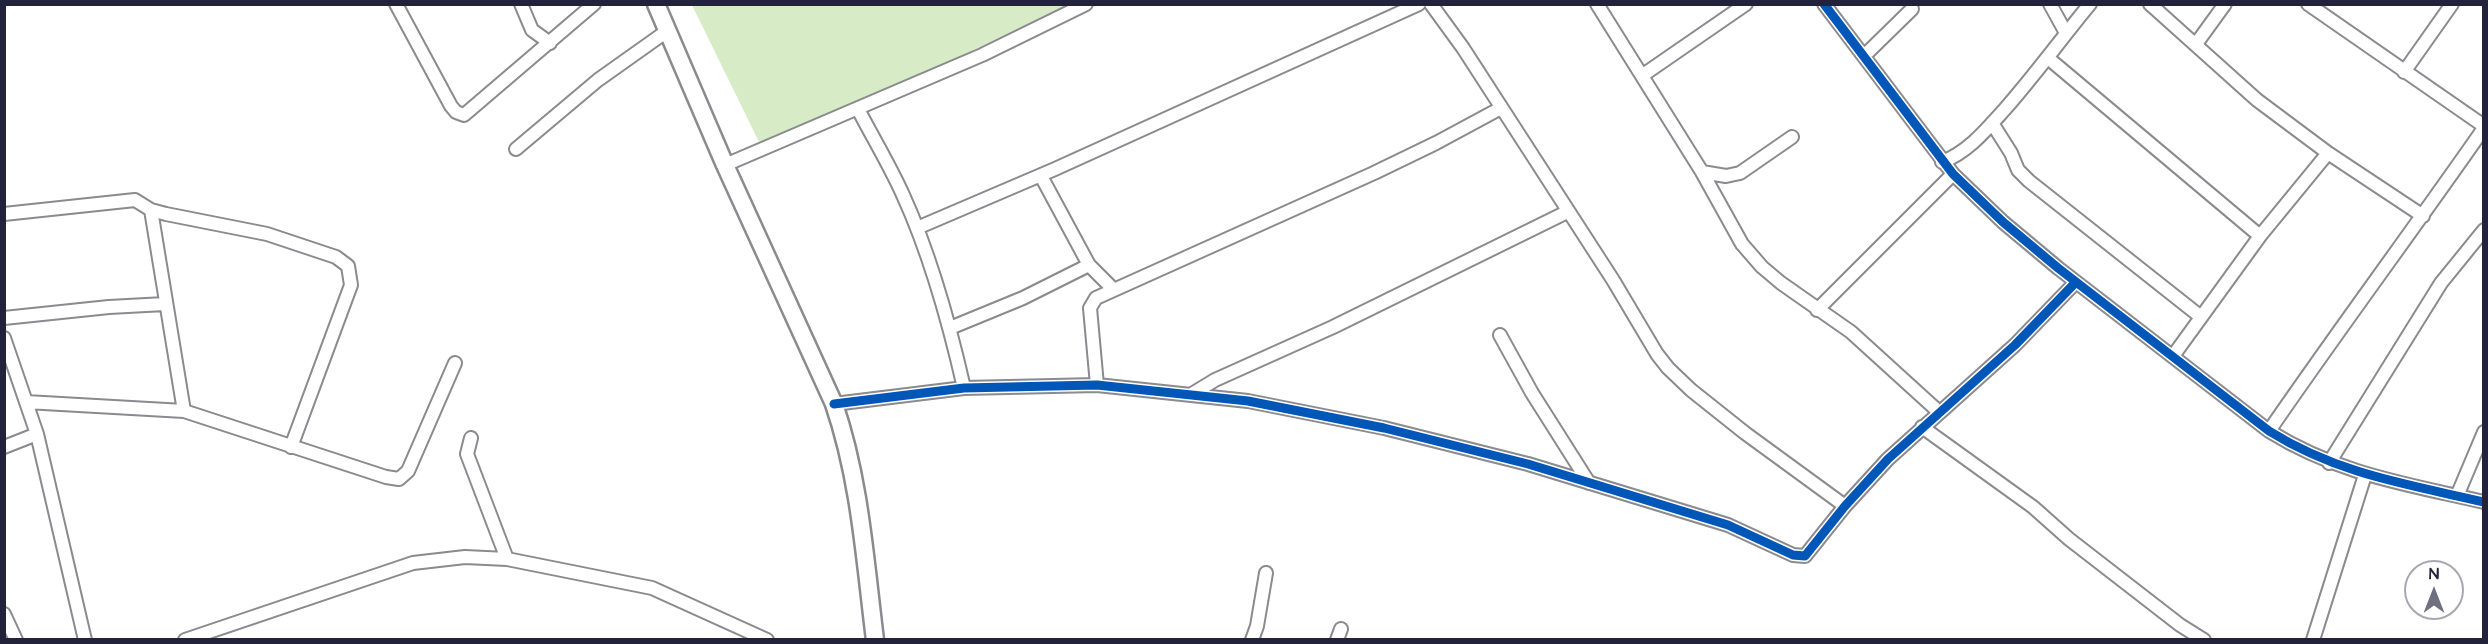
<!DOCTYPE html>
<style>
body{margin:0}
#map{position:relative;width:2488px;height:644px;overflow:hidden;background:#fff;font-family:"Architects Daughter",sans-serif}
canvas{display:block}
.frame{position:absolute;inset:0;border:6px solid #22223b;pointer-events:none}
.north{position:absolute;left:2404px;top:560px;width:60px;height:60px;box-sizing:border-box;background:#fff;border:2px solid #a7a7b1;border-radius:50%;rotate:0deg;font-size:16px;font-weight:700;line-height:24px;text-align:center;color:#22223b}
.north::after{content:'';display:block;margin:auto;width:21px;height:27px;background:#6f6f80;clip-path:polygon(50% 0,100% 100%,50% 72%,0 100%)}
</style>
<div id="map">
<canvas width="2488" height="644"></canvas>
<div class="frame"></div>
<div class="north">N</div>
</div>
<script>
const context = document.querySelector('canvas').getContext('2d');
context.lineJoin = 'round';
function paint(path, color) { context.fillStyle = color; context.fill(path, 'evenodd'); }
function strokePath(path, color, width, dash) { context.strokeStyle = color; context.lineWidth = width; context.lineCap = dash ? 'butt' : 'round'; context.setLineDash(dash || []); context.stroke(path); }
paint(new Path2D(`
 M 692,5 L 1067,5 L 946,63 L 759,142 Z`), '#d7ecc6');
const minor = new Path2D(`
 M 396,4 L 451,106 L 456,112 L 464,115 L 594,4
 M 521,4 L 532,30 L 550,43
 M 1431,4 L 1463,48 L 1613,280 L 1657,354 L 1668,368 L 1691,390 L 1745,433 L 1845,506
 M 1597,4 L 1702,172 L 1742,244 L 1762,267 L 1781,283 L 1851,332 L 1939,412
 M 1824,4 L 1953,174 L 2003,222 L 2058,268 L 2269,431 C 2338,474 2406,484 2484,502
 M 2050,4 L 2066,33
 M 2150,4 L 2257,100 L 2328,153 L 2423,216
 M 2308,4 L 2484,126
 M 2196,44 L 2225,4
 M 1864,56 L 1912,9
 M 2048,58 L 2260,236
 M 2404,72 L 2452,4
 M 1643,75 L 1746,4
 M 858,109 C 873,138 890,166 903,195 C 931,256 949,322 964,388
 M 1992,123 L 2011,153 L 2018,170 L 2029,181 L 2201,317
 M 516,149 L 598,80 L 667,31
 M 1942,162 C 1968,152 1986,130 2005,109 C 2035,75 2061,39 2090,4
 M 725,165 L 982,55 L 1086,4
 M 1702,172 L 1726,176 L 1740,173 L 1792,137
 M 1041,176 L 1089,265 L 1113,289
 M 151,210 L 184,411
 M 4,214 L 135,200 L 151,210 L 166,214 L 267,234 L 336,257 L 348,266 L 351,285 L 291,447
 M 917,228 L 1055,169 L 1419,4
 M 1817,310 L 1953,174
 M 4,318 L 109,307 L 165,304
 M 950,328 L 1023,298 L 1089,265
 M 1500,335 L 1532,393 L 1589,483
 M 4,338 L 37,434 L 85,640
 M 2173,356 L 2260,236 L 2328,153
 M 1097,385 L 1090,308 L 1096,298 L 1374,173 L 1436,143 L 1501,108
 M 1192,394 L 1215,380 L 1333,327 L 1567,212
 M 26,402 L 184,411 L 386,477 L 399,479 L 408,471 L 455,363
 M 834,404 L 964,388 L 1097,385 L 1248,401 L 1384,428 L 1528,464 L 1728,525 L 1793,555 L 1805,556 L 1845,506 L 1888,459 L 2015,345 L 2076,282
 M 1922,427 L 2033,507 L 2069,539 L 2180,625 L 2204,640
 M 2269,431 C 2339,329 2413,230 2484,128
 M 471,438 L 467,454 L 507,559
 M 4,447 L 37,434
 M 2329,463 L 2441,283 L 2484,230
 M 2457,496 L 2484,432
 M 4,614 L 16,640
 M 185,640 L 413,563 L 465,557 L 507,559 L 652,588 L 767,640
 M 1252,640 L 1257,626 L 1266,573
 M 1337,640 L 1341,629
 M 2313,640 L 2365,475`);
const secondary = new Path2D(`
 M 656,4 L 725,165 L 834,404 C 860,480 865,560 875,640`);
strokePath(minor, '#8a8a8f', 16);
strokePath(secondary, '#8a8a8f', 21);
strokePath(minor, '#fff', 12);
strokePath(secondary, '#fff', 16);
strokePath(new Path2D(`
 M 1824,4 L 1953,174 L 2003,222 L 2058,268 L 2269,431 C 2338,474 2406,484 2484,502
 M 834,404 L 964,388 L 1097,385 L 1248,401 L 1384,428 L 1528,464 L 1728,525 L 1793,555 L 1805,556 L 1845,506 L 1888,459 L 2015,345 L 2076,282`), '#0057b8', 9);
</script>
